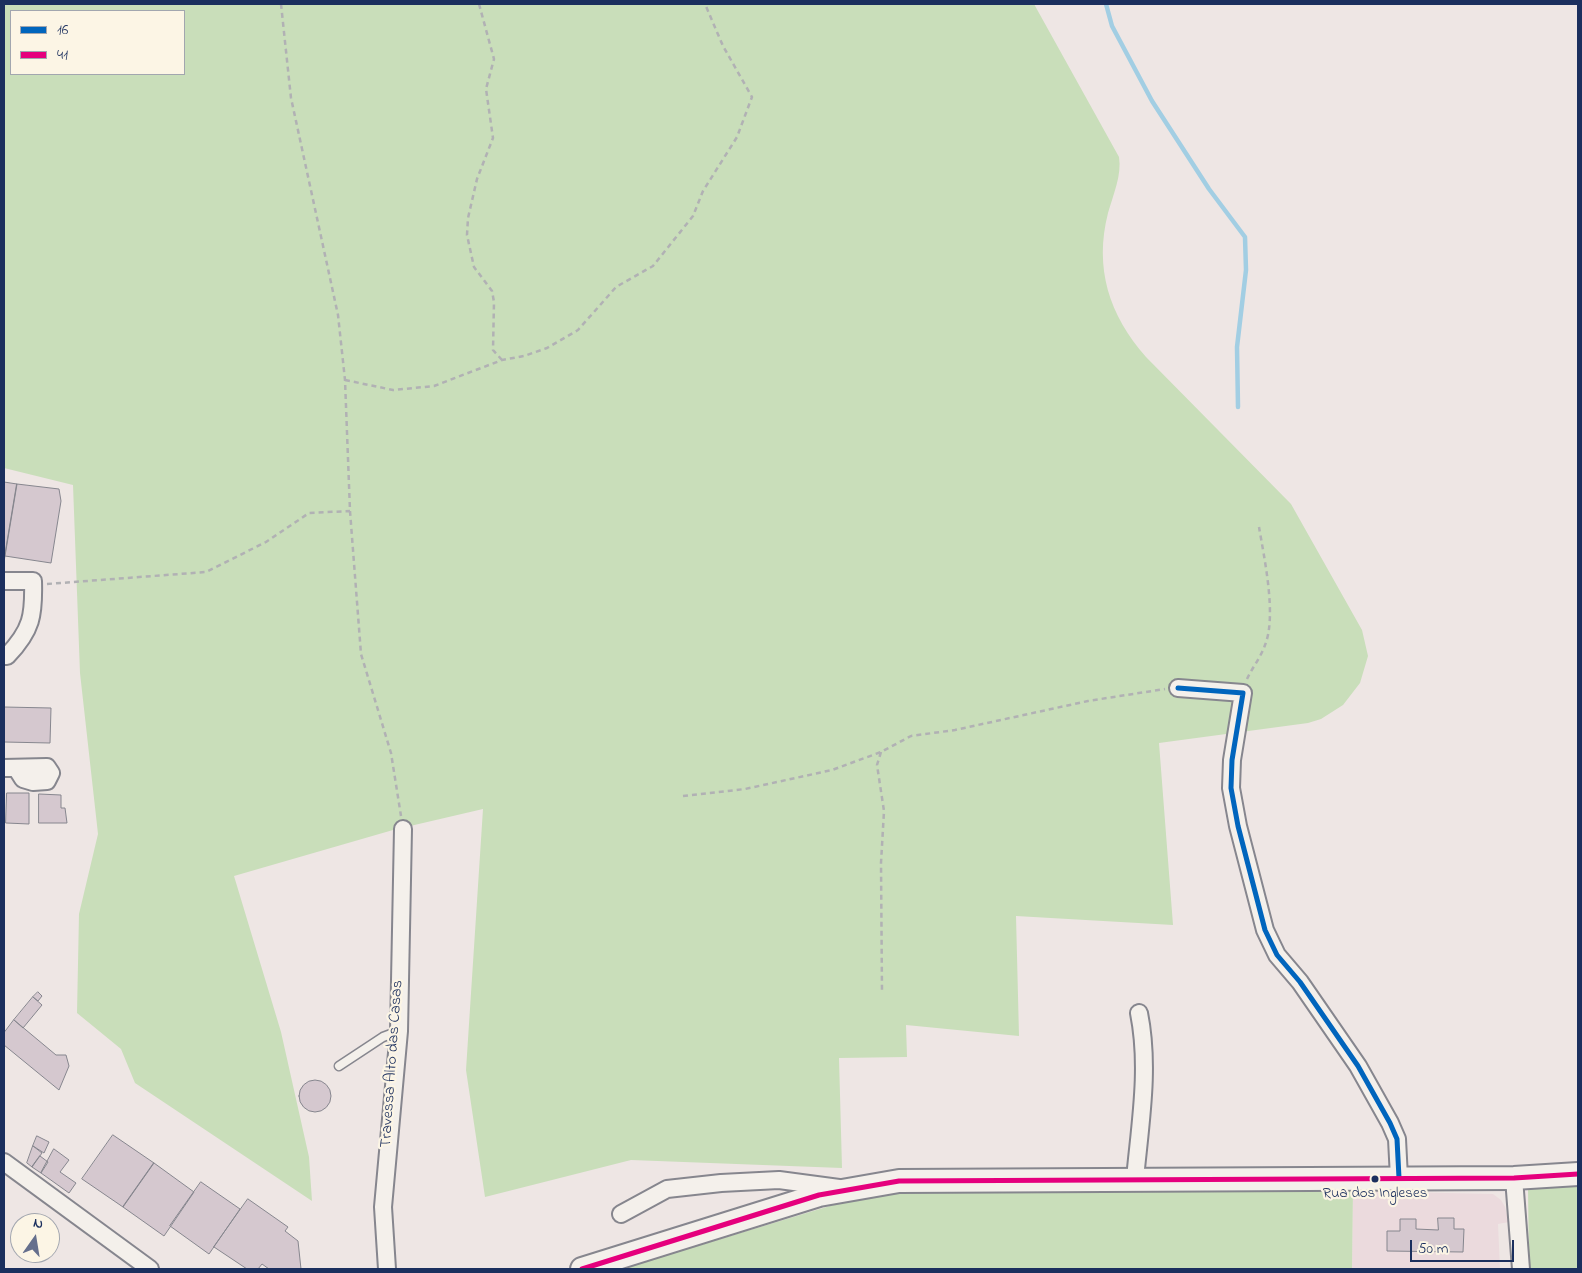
<!DOCTYPE html>
<style>
body{margin:0}
#map{position:relative;width:1582px;height:1273px;overflow:hidden;background:#eee6e4;font-family:"Indie Flower",sans-serif}
canvas{display:block}
.frame{position:absolute;inset:0;border:5px solid #1b2f5e;pointer-events:none}
.legend{position:absolute;left:10px;top:10px;width:175px;height:65px;box-sizing:border-box;background:#fcf5e5;border:1px solid #a2a6af;margin:0;padding:6px 9px;list-style:none;font-size:15px;color:#1b2f5e}
.legend li{display:flex;align-items:center;gap:10px;height:25px}
.legend b{width:25px;border:1px solid #a2a6af}
.north{position:absolute;left:10px;top:1213px;width:50px;height:50px;box-sizing:border-box;background:#fcf5e5;border:1px solid #a2a6af;border-radius:50%;rotate:13deg;font-size:14px;font-weight:700;line-height:20px;text-align:center;color:#1b2f5e}
.north::after{content:'';display:block;margin:auto;width:18px;height:22px;background:#656f8d;clip-path:polygon(50% 0,100% 100%,50% 72%,0 100%)}
.scale{position:absolute;left:1410px;top:1240px;width:104px;height:22px;box-sizing:border-box;border:2px solid #1b2f5e;border-top:0;padding-left:6px;font-size:15px;line-height:18px;white-space:nowrap;color:#1b2f5e;-webkit-text-stroke:4px #fcf5e5;paint-order:stroke}
</style>
<div id="map">
<canvas width="1582" height="1273"></canvas>
<div class="frame"></div>
<ul class="legend">
<li><b style="height:6px;background:#0065bd"></b>16</li>
<li><b style="height:6px;background:#e5007d"></b>41</li>
</ul>
<div class="north">N</div>
<div class="scale">50 m</div>
</div>
<script>
const context = document.querySelector('canvas').getContext('2d');
context.lineJoin = 'round';
function paint(path, color) { context.fillStyle = color; context.fill(path, 'evenodd'); }
function strokePath(path, color, width, dash) { context.strokeStyle = color; context.lineWidth = width; context.lineCap = dash ? 'butt' : 'round'; context.setLineDash(dash || []); context.stroke(path); }
function label(font, color, halo, rows, align = 'center') {
  context.font = font + ' "Indie Flower",sans-serif'; context.lineWidth = 4.5; context.setLineDash([]); context.textBaseline = 'middle'; context.strokeStyle = halo; context.fillStyle = color; for (const [text, x, y, turn = 0] of rows) {
    context.save(); context.translate(x, y); context.rotate((+turn || 0) * Math.PI / 180); context.textAlign = isNaN(turn) ? turn : align; if (halo) context.strokeText(text, 0, 0); context.fillText(text, 0, 0); context.restore();
  }
}
paint(new Path2D(`
 M 1353,1191 L 1493,1194 L 1501,1200 L 1505,1207 L 1509,1222 L 1498,1224 L 1500,1269 L 1352,1269 Z`), '#ebdadd');
paint(new Path2D(`
 M 4,4 L 1034,4 L 1119,157 C 1122,175 1113,195 1108,213 C 1094,268 1109,315 1146,357 L 1291,504 L 1362,630 L 1368,656 L 1360,683 L 1343,705 L 1321,719 L 1308,723 L 1159,743 L 1173,925 L 1016,916 L 1019,1036 L 906,1025 L 907,1057 L 839,1058 L 842,1168 L 631,1160 L 485,1197 L 466,1070 L 483,809 L 393,830 L 234,876 L 281,1032 L 309,1157 L 312,1201 L 135,1083 L 121,1049 L 77,1013 L 79,914 L 98,834 L 80,673 L 73,485 L 4,468 ZM 11,11 L 184,11 L 184,74 L 11,74 Z
 M 1578,1180 L 1578,1269 L 1529,1269 L 1528,1188 Z
 M 1353,1187 L 1352,1269 L 621,1269 L 833,1205 L 904,1192 Z`), '#c9deba');
strokePath(new Path2D(`
 M 1106,4 L 1112,26 L 1152,101 L 1209,189 L 1245,237 L 1246,270 L 1237,347 L 1238,407`), '#a2cee3', 4.5);
const building = new Path2D(`
 M 4,482 L 17,484 L 4,562 Z
 M 17,484 L 59,489 L 61,501 L 51,563 L 5,556 Z
 M 4,707 L 51,708 L 50,743 L 4,742 Z
 M 7,793 L 29,793 L 29,824 L 6,823 Z
 M 39,794 L 61,795 L 61,808 L 65,808 L 67,823 L 39,823 Z
 M 38,992 L 42,996 L 38,1001 L 33,997 Z
 M 33,997 L 42,1005 L 23,1028 L 14,1020 Z
 M 14,1020 L 56,1055 L 66,1055 L 69,1066 L 59,1090 L 4,1045 L 4,1033 Z
 M299 1096a16 16 0 1 1 32 0a16 16 0 1 1-32 0Z
 M 113,1135 L 154,1163 L 123,1207 L 82,1179 Z
 M 37,1136 L 49,1142 L 44,1153 L 33,1146 Z
 M 33,1146 L 42,1153 L 32,1167 L 27,1163 Z
 M 54,1149 L 69,1160 L 60,1172 L 76,1183 L 69,1193 L 41,1173 Z
 M 40,1156 L 48,1162 L 41,1173 L 32,1167 Z
 M 154,1163 L 194,1192 L 164,1236 L 123,1207 Z
 M 201,1182 L 240,1209 L 209,1254 L 170,1226 Z
 M 248,1199 L 288,1227 L 285,1231 L 298,1241 L 301,1269 L 269,1269 L 262,1264 L 258,1269 L 247,1269 L 214,1247 Z
 M 1438,1218 L 1454,1218 L 1454,1229 L 1464,1229 L 1463,1252 L 1387,1251 L 1387,1231 L 1400,1231 L 1400,1219 L 1416,1219 L 1416,1229 L 1438,1230 Z`);
paint(building, '#d5c8cf');
strokePath(building, '#86868e', 1);
const service = new Path2D(`
 M 339,1066 L 383,1037 L 399,1031`);
const minor = new Path2D(`
 M 4,581 L 33,581 C 34,615 32,630 7,656 L 4,656
 M 1178,688 L 1243,693 L 1232,760 L 1231,788 L 1238,826 L 1265,930 L 1277,955 L 1300,982 L 1358,1066 L 1390,1123 L 1397,1139 L 1399,1178
 M 4,768 L 47,767 L 51,773 L 47,781 L 33,782 L 23,779 L 16,768
 M 4,1162 L 150,1269
 M 1514,1178 L 1521,1269
 M 1135,1179 C 1140,1124 1150,1068 1139,1013
 M 621,1214 L 667,1189 L 721,1183 L 779,1180 L 839,1188
 M 387,1269 L 383,1207 L 399,1031 L 403,829`);
const secondary = new Path2D(`
 M 582,1269 L 819,1195 L 899,1181 L 1514,1178 L 1578,1174`);
strokePath(service, '#86868e', 11);
strokePath(minor, '#86868e', 20);
strokePath(secondary, '#86868e', 26);
strokePath(new Path2D(`
 M 281,4 L 291,98 L 338,315 L 345,380 L 350,511 L 361,654 L 391,753 L 401,816
 M 479,4 L 494,59 L 486,89 L 493,138 L 477,179 L 468,218 L 467,235 L 474,267 L 492,291 L 494,302 L 493,350 L 502,360
 M 345,380 L 393,390 L 434,386 L 502,360 L 524,356 L 547,348 L 578,330 L 616,287 L 653,266 L 693,216 L 703,191 L 737,137 L 752,97 L 723,46 L 705,4
 M 47,584 L 206,572 L 266,542 L 309,513 L 350,511
 M 1247,679 C 1252,668 1261,657 1265,645 C 1277,616 1264,557 1259,527
 M 881,752 L 877,765 L 884,811 L 881,863 L 882,993
 M 683,796 L 745,789 L 832,770 L 881,752 L 911,736 L 955,730 L 1088,701 L 1165,689`), '#b1b1b4', 2.5, [5, 4]);
strokePath(service, '#f4f0eb', 8);
strokePath(minor, '#f4f0eb', 16);
strokePath(secondary, '#f4f0eb', 22);
strokePath(new Path2D(`
 M 1178,688 L 1243,693 L 1232,760 L 1231,788 L 1238,826 L 1265,930 L 1277,955 L 1300,982 L 1358,1066 L 1390,1123 L 1397,1139 L 1399,1178`), '#0065bd', 5);
strokePath(new Path2D(`
 M 582,1269 L 819,1195 L 899,1181 L 1514,1178 L 1578,1174`), '#e5007d', 5);
for (const [x, y, r, color] of [
 [1375,1179,4.5,"#1b2f5e"]
]) { const dot = new Path2D(); dot.arc(x, y, r, 0, 2 * Math.PI); context.fillStyle = color; context.fill(dot); strokePath(dot, '#fcf5e5', 2); }
label('15px', '#1b2f5e', '#fcf5e5', [
 ["Rua dos Ingleses",1375,1195]
]);
label('16px', '#1b2f5e', '#fcf5e5', [
 ["Travessa Alto das Casas",393,1064,-86]
]);
</script>
